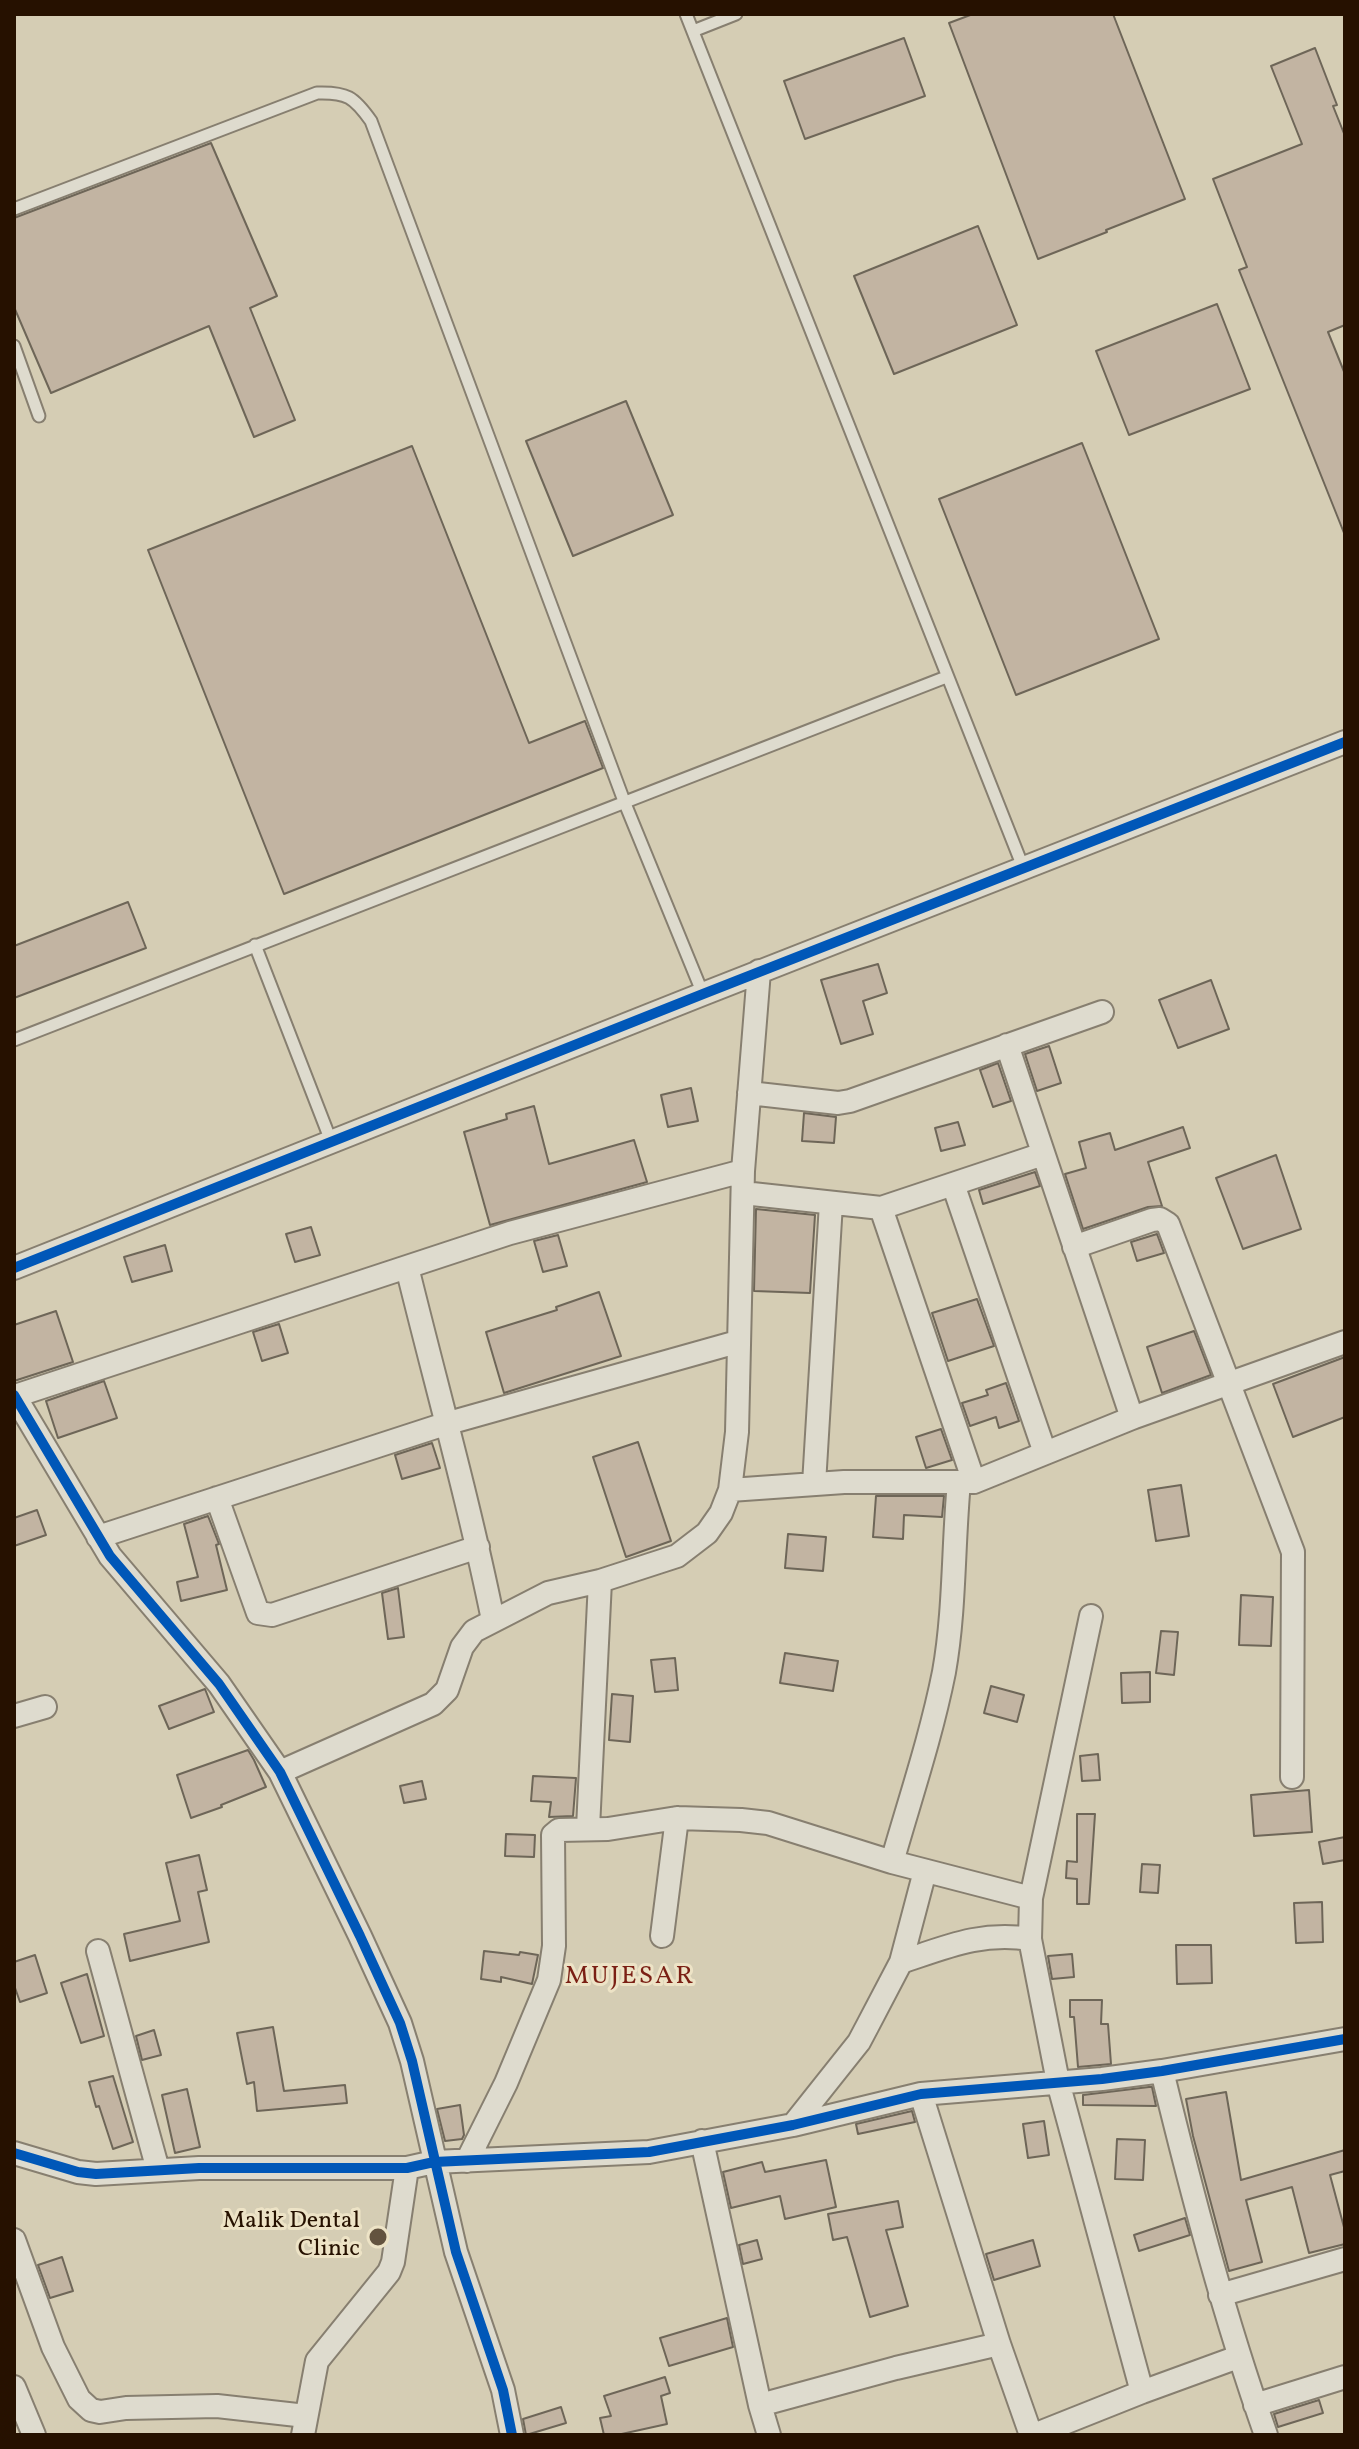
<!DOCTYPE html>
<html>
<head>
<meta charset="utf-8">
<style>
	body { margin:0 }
	#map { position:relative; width:1359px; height:2449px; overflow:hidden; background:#d5cdb4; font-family:Vollkorn,serif }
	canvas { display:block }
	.frame { position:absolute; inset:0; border:16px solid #261100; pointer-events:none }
</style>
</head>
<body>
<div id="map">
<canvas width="1359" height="2449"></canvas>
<div class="frame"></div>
</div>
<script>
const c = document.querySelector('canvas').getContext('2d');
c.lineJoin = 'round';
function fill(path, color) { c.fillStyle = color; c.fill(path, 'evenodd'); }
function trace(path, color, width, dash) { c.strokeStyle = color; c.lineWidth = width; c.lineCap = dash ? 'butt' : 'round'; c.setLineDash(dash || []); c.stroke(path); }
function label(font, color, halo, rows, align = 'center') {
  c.font = font + ' Vollkorn,serif'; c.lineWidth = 6; c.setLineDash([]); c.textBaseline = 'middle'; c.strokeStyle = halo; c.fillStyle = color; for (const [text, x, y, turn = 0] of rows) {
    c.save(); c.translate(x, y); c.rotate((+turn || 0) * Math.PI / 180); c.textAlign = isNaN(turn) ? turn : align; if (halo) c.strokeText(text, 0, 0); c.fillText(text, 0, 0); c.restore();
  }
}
const building = new Path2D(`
	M973 14H1113L1185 199 1106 230 1107 232 1038 259 949 23Z
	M904 38 925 96 805 139 784 81Z
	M1315 48 1337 105 1333 106 1345 136V325L1328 332 1345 374 1344 533 1239 270 1247 267 1213 179 1302 144 1271 66Z
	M211 143 277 296 250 308 295 420 254 437 209 326 51 393 14 307V218Z
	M978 226 1017 325 894 374 854 276Z
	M1217 304 1250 389 1129 435 1096 351Z
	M626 401 673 515 573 556 526 441Z
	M1082 443 1159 639 1016 695 939 499Z
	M412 446 529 743 585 721 603 768 284 894 148 550Z
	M128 902 146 948 14 998V946Z
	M878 964 887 993 863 1001 873 1034 841 1044 821 980Z
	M1211 980 1229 1029 1178 1048 1159 1000Z
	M1049 1046 1061 1083 1037 1091 1025 1054Z
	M998 1063 1011 1101 993 1107 980 1070Z
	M691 1088 698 1121 668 1127 661 1095Z
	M534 1106 549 1164 634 1140 647 1182 490 1225 464 1132 507 1119 506 1114Z
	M804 1113 836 1117 834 1143 802 1141Z
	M958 1122 965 1145 941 1151 935 1128Z
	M1183 1127 1190 1148 1148 1162 1162 1206 1148 1207 1083 1229 1065 1174 1086 1168 1079 1142 1110 1133 1115 1150Z
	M1276 1155 1301 1229 1243 1249 1216 1178Z
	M1035 1172 1040 1186 983 1204 979 1190Z
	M756 1209 815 1215 810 1293 754 1291Z
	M311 1227 320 1255 295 1262 286 1234Z
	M1157 1234 1164 1253 1137 1261 1131 1242Z
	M558 1235 567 1266 543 1272 534 1241Z
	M165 1245 172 1271 132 1282 124 1257Z
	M599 1292 621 1356 504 1393 486 1332 557 1310 556 1307Z
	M977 1299 994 1346 948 1361 932 1313Z
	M56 1311 73 1362 14 1381V1325Z
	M279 1324 288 1353 262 1361 253 1332Z
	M1194 1331 1211 1375 1162 1393 1147 1347Z
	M1345 1357V1417L1293 1437 1273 1384Z
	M104 1381 117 1418 58 1438 46 1401Z
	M1006 1383 1019 1421 999 1428 996 1417 970 1426 962 1403 988 1395 986 1390Z
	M941 1429 952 1460 926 1468 916 1437Z
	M638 1442 671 1541 626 1557 593 1457Z
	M432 1443 440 1468 402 1479 395 1455Z
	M1181 1485 1189 1536 1156 1541 1148 1490Z
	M876 1496H944L942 1517 904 1515 903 1539 873 1537Z
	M37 1510 46 1535 14 1546V1518Z
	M208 1516 219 1544 216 1545 227 1590 181 1601 177 1582 198 1577 184 1524Z
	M788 1534 826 1537 823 1571 785 1568Z
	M398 1588 404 1637 388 1639 382 1593Z
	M1241 1595 1273 1597 1271 1646 1239 1645Z
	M1161 1631 1178 1632 1174 1675 1156 1673Z
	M785 1653 838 1661 833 1691 780 1683Z
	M675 1658 678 1690 655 1692 651 1660Z
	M1150 1672V1702L1122 1703 1121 1673Z
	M991 1686 1024 1695 1017 1722 984 1713Z
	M205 1689 214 1712 169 1729 159 1706Z
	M612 1694 633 1696 630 1742 609 1740Z
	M248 1750 254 1760 266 1787 221 1805 222 1807 191 1818 177 1775Z
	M1098 1754 1100 1780 1082 1781 1080 1756Z
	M533 1776 576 1778 573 1816 549 1817 551 1802 531 1801Z
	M422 1781 426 1799 404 1803 400 1786Z
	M1309 1790 1312 1832 1254 1836 1251 1795Z
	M1077 1814H1095L1089 1904H1077V1879L1066 1878 1067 1861 1077 1862Z
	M506 1834 535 1835 534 1857 505 1856Z
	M1345 1837V1860L1323 1864 1319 1842Z
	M199 1855 207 1890 198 1892 209 1942 130 1961 124 1934 180 1921 166 1863Z
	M1142 1864 1160 1865 1158 1893 1140 1892Z
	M1322 1902 1323 1942 1296 1943 1294 1903Z
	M1176 1945H1211L1212 1983 1177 1984Z
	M484 1951 519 1955 520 1952 538 1955 532 1984 501 1977V1982L481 1979Z
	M1072 1954 1074 1977 1052 1979 1048 1956Z
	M35 1955 47 1993 20 2002 14 1985V1962Z
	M87 1974 104 2036 81 2043 61 1983Z
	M1070 2000H1102L1101 2024H1108L1111 2064 1078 2067 1074 2017H1070Z
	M273 2027 284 2091 345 2085 347 2103 257 2111 254 2082 247 2084 237 2033Z
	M154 2030 161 2055 142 2060 136 2036Z
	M113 2076 133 2142 113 2149 99 2106 96 2107 89 2082Z
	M1149 2087H1152L1156 2106 1083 2105V2095Z
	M187 2089 200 2147 175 2153 162 2095Z
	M1226 2092 1241 2180 1345 2150V2171L1330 2175 1345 2231V2244L1309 2253 1292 2187 1246 2200 1262 2262 1229 2271 1193 2136 1186 2099Z
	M460 2105 464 2135 462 2139 445 2141 437 2109Z
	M912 2111 915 2122 858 2134 856 2124Z
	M1044 2121 1049 2155 1028 2158 1023 2124Z
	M1117 2139 1145 2140 1143 2180 1115 2179Z
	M826 2160 836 2207 785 2219 780 2196 731 2208 723 2172 762 2162 765 2172Z
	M898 2201 903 2227 886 2230 908 2306 870 2317 847 2237 833 2240 828 2214Z
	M1185 2218 1190 2235 1139 2251 1134 2235Z
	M757 2240 762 2259 743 2264 739 2245Z
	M1033 2240 1040 2266 994 2280 986 2254Z
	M62 2257 73 2291 50 2298 38 2265Z
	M727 2318 733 2347 669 2366 660 2338Z
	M665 2377 670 2393 661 2396 667 2424 617 2435H604L600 2418 611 2416 604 2396Z
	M1319 2400 1323 2413 1278 2427 1274 2414Z
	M561 2407 566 2423 526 2435 523 2419Z`);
const lane = new Path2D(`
	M686 14 1023 867
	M693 31 736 14
	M14 209 317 93C347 92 354 97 371 121L624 801 703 994
	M14 346 39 416
	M255 945 331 1141
	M14 1040 946 677`);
const street = new Path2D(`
	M1007 1045 1132 1418
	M749 1093 838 1103 850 1101 1102 1012
	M953 1184 1045 1453
	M743 1193 881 1208 1043 1154
	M1074 1247 1152 1220 1160 1219 1168 1224 1293 1552 1292 1777
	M407 1267C436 1385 469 1502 493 1620
	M14 1268 703 994 1345 742
	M14 1395 110 1556 219 1684 280 1772 360 1936 400 2023 412 2061 456 2252 503 2390 512 2435
	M15 1396 510 1233 743 1171
	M974 1482 1132 1418 1345 1342
	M814 1484 831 1203
	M730 1490 844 1482H974L881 1208
	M217 1498 258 1613 272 1615 478 1547
	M98 1537 445 1424 737 1342
	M1091 1616 1031 1898 1030 1939 1058 2082 1142 2392
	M14 1716 45 1707
	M280 1772 433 1704 447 1690 462 1647 474 1631 548 1593 600 1581 677 1556 707 1533 721 1513 730 1490 737 1432 743 1171 759 971
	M588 1828 600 1581
	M892 1862C910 1799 931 1737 944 1672 955 1610 953 1545 959 1482
	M662 1936 677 1818
	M98 1951 158 2170
	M901 1962C946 1947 982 1931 1030 1939
	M1162 2071C1192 2194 1224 2316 1266 2435
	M921 2094 999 2344 1031 2435
	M793 2125 859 2042 868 2025 901 1962 925 1871
	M702 2141 760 2405 769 2435
	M14 2153 78 2172 96 2174 199 2168H407L434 2162 649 2152 793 2125 921 2094 1102 2079 1162 2071 1345 2039
	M467 2161 506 2083 549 1980 554 1946 553 1835 559 1830 608 1829 677 1818 741 1820 768 1823 892 1862 1031 1898
	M14 2240 53 2347 79 2399 91 2410 100 2412 126 2408 217 2406 306 2416
	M1220 2295 1345 2259
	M14 2387 34 2435
	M760 2405 896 2368 999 2344
	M1255 2405 1345 2377
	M303 2435 317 2361 389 2272 393 2262 407 2168
	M1034 2435 1142 2392 1238 2357`);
const cycleway = new Path2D(`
	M14 1268 703 994 1345 742
	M14 1395 110 1556 219 1684 280 1772 360 1936 400 2023 412 2061 456 2252 503 2390 512 2435
	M14 2153 78 2172 96 2174 199 2168H407L434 2162 649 2152 793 2125 921 2094 1102 2079 1162 2071 1345 2039`);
const markers = [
	[378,2237,10,"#63533f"]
];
const poiNames = [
	["Malik Dental",360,2223],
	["Clinic",360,2251]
];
const neighbourhoodNames = [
	["MUJESAR",630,1978]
];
fill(building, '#c2b4a2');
trace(building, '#6e6658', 2);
trace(lane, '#877f70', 15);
trace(street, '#877f70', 26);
trace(lane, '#dedbce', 11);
trace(street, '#dedbce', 22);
trace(cycleway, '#0057b8', 10);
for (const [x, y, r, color] of markers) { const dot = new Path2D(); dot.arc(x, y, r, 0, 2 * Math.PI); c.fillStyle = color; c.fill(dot); trace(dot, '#ede3c6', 3); }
label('24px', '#261100', '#ede3c6', poiNames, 'right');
c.letterSpacing = '2px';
label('26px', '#7a1f14', '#ede3c6', neighbourhoodNames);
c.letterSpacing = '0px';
</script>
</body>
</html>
